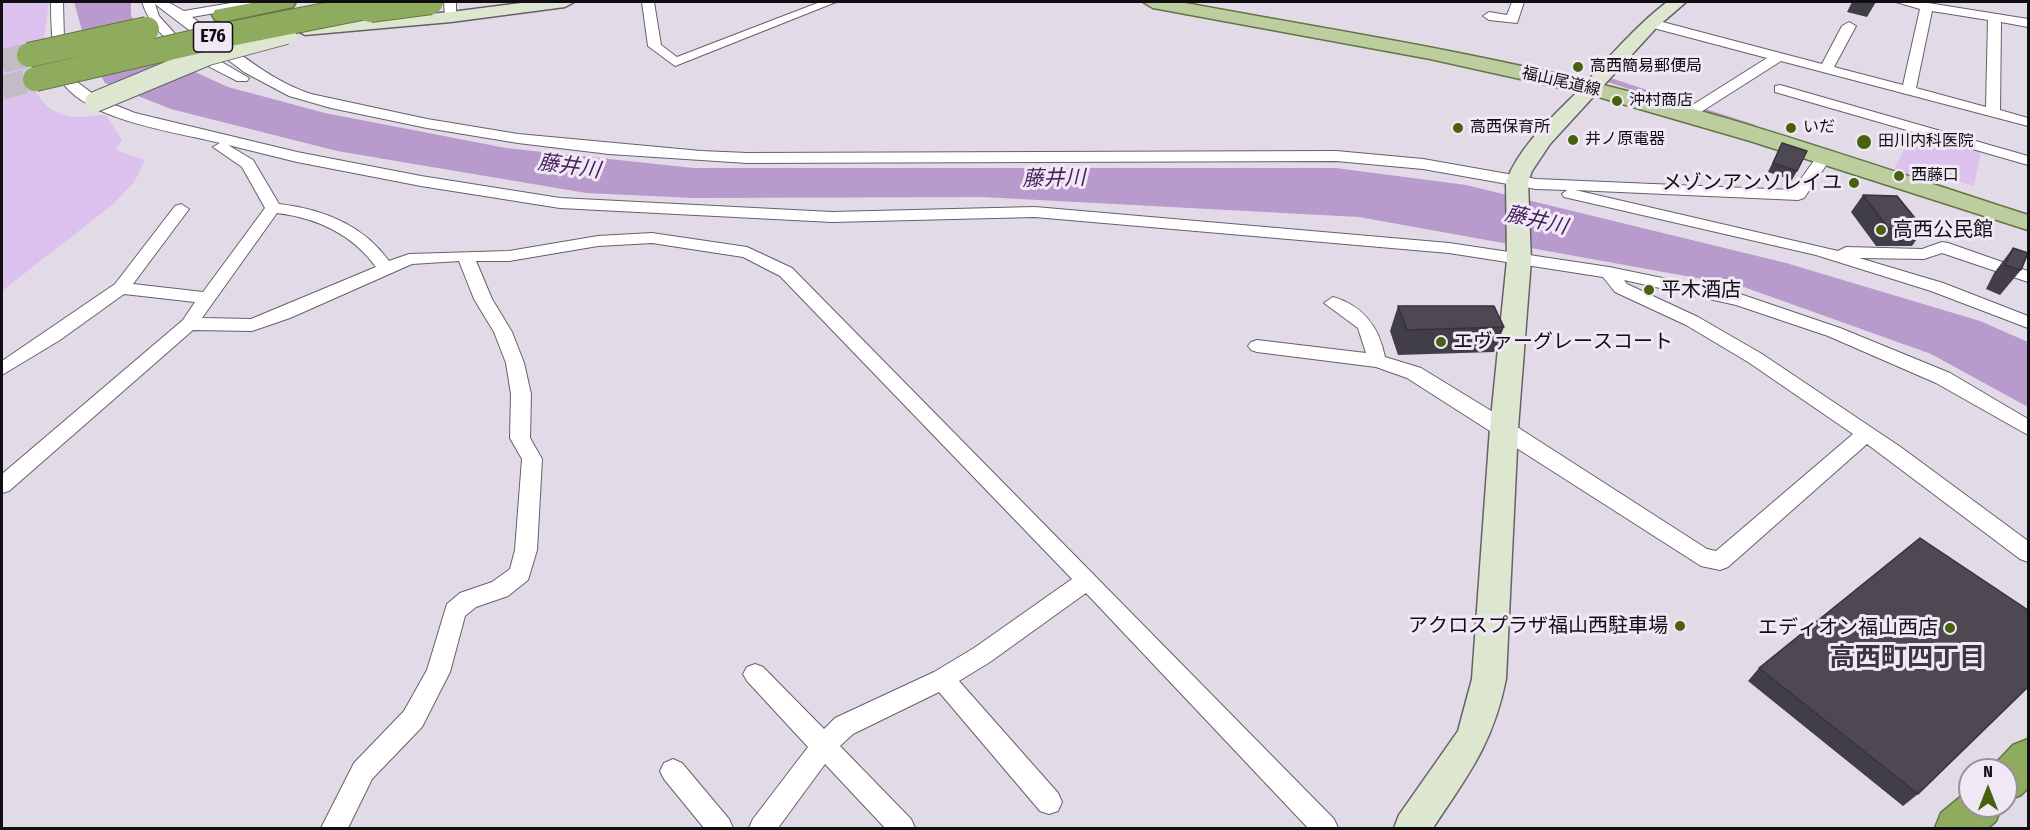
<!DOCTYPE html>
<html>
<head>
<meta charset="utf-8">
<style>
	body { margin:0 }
	#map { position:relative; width:2030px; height:830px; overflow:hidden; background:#e2dbe7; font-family:"Fira Sans Condensed",sans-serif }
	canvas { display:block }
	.frame { position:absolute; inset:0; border:3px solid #100e12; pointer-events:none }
	.north { position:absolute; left:1958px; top:758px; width:60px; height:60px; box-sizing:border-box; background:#f0e9f5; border:2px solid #96919a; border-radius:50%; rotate:0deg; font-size:16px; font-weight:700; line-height:24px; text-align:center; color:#100e12 }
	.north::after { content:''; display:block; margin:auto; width:21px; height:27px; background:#486110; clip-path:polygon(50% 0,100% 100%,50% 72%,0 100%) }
</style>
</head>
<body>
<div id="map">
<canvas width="2030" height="830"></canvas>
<div class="frame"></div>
<div class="north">N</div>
</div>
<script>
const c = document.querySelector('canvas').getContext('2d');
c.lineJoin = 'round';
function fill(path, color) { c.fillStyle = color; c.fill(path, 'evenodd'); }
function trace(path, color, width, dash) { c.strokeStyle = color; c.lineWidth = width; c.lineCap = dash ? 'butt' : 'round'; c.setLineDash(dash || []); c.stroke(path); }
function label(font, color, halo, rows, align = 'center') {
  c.font = font + ' "Fira Sans Condensed","Noto Sans JP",sans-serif'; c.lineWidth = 6; c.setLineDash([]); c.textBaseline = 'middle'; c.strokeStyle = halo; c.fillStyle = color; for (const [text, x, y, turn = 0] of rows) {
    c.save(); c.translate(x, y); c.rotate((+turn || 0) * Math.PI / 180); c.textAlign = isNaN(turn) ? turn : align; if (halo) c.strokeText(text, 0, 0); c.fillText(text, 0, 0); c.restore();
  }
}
const green = new Path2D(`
	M49 2 43 46 24 51C30 78 35 109 68 116 79 119 94 115 106 115L122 140 116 150 145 160 135 181 112 205 2 291V3Z
	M1913 132 1981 151 1974 186 1921 171 1917 179 1893 171Z`);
const water = new Path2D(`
	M74 2H131V16L151 41 195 72 228 87 325 113 506 148 694 168H1336L1466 185 1786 263 1980 321 2028 342V407L1931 354 1741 286 1359 217 982 197 693 198 586 193 337 151 171 109 105 83 89 55Z`);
const stream = new Path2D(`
	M1609 80 1754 127`);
const highwayTunnel = new Path2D(`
	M2 61 29 55
	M2 88 35 79`);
const street = new Path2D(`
	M51 2H63L64 40 77 82 100 99 135 113 297 152 421 176 560 198 832 212 1035 207 1449 243 1609 267 1740 294 1840 328 1950 373 2028 419V435L1936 383 1828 336 1736 305 1624 280 1627 284 1698 317 1762 354 1902 448 2028 541V562L2020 559 1867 444 1728 567 1720 570 1701 566 1407 378 1376 367 1257 352 1251 350 1248 346 1251 342 1257 340 1366 353 1358 328 1324 303 1333 297C1364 306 1379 327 1385 357L1421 368 1511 423 1707 549 1716 551 1853 434 1748 362 1686 325 1615 292 1603 277 1449 253 1035 217 832 222 560 208 421 186 297 162 228 145 253 160 279 204C323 209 363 225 389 261L409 254 509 251 598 236 652 233 747 247 792 268 1334 819 1338 828H1308L1086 593 990 662 959 681 1058 793 1062 802 1058 811 1049 814 1040 811 939 692 853 734 840 746 911 819 915 828H885L825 764 778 828H749L753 819 808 747 747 681 743 674 747 667 755 664 763 667 824 729 835 718 934 672 974 648 1072 579 780 276 743 257 652 243 598 246 509 261H476L492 299 512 332 524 363 531 394 530 438 542 459 537 550 528 580 508 596 476 607 465 616 450 672 422 727 372 779 348 828H321L354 763 404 711 427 670 447 604 460 593 492 582 510 569 515 550 522 459 510 438 511 394 506 363 494 332 474 299 459 261 412 264 290 318 252 331 193 330 9 491 2 493V474L183 320 195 302 124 294 60 340 2 375V361L115 284 175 206 181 204 189 209 133 284 203 292 265 208 242 167 213 147 220 143C176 132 97 122 66 87 52 71 51 22 51 2ZM277 213C317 218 352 234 376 267L251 319 202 318Z
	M142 2H168L184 11 237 2H261L255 6 192 17C232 46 264 78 311 94L427 119 518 134 701 151 747 153 1336 151 1423 159 1536 179 1793 190 1818 155 1823 153 1831 158 1804 198 1798 200 1575 190 1838 251 1846 247 1922 249 1942 242 1948 243 2028 271V282L1942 253 1924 259 1859 258 1943 283 2028 316V328L1931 291 1816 255 1564 197 1562 194 1567 190 1536 189 1423 169 1336 161 747 163 609 154 518 143 427 128 331 108 289 96 244 72 155 4 159 16 177 36 249 78 247 81H237C200 61 156 45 142 2Z
	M444 2H456V20L451 21 445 17Z
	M642 2H654L661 45 677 57 820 2H836L675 66 648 46Z
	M1512 2H1524L1517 23 1489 20 1483 16 1489 12 1507 15Z
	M1896 2H1922L2028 19V27L2001 22 2000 110 2028 118V126L1781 61 1693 117H1683L1681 114 1683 111 1767 58 1646 26 1645 23 1651 19 1822 64 1842 26 1849 22 1856 26 1834 67 1903 85 1920 9ZM1932 11 1988 20 1986 107 1916 88Z
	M1780 85 2028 156V165L1775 92V86Z
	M673 759 682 763 729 819 733 828H704L664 779 660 771 664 763Z`);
const secondary = new Path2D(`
	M529 2H574L565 7 451 22 305 35 296 30 305 25 451 12Z
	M1667 2H1686L1657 27 1550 144 1532 171 1528 182 1531 260 1518 428 1506 679C1493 744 1468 775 1433 828H1394L1399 815 1458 731 1472 679 1490 428 1507 260 1506 182C1520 144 1556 114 1583 86 1610 56 1636 26 1667 2Z`);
const primary = new Path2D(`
	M1143 2H1180C1319 28 1458 49 1595 83 1741 118 1885 169 2028 215V230L1750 141 1588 94 1430 59 1153 8Z`);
const highway = new Path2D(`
	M257 2H296L293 7 223 22 215 20 212 15 215 10Z
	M2028 739V788L2021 795 2006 801V770H1989L2013 745Z
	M1970 789V806H2002L1996 821 1988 828H1935L1941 813Z`);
const secondaryBridge = new Path2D(`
	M95 102 208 55 286 34`);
const highwayBridge = new Path2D(`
	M370 10 431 2
	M29 55 147 29
	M35 79 225 35 391 2`);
const wall = new Path2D(`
	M1852 2H1876L1867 17 1847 12Z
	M1782 143 1797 171 1792 180 1768 172Z
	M1863 195 1924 229 1912 246H1876L1851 212Z
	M2013 248 2021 270 2000 295 1986 289 1994 273Z
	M1398 306 1504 327 1494 352 1398 355 1390 331Z
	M1759 668 1918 794 1903 806 1748 681Z`);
const building = new Path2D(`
	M1782 143 1807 151 1797 171 1773 163Z
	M1863 195 1897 196 1924 229 1888 228Z
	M2013 248 2028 253 2021 270 2005 265Z
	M1398 306H1494L1504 327 1407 330Z
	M1920 538 2028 610V687L1918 794 1759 668Z`);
const markers = [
	[1578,67,6,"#486110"],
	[1617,101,6,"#486110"],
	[1458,128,6,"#486110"],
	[1791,128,6,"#486110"],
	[1573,140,6,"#486110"],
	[1864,142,8,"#486110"],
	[1899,176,6,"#486110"],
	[1854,183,6,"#486110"],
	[1881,230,6,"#486110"],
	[1649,290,6,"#486110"],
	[1441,342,6,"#486110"],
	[1680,626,6,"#486110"],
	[1950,628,6,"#486110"]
];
const farPoinames = [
	["高西簡易郵便局",1590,67],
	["沖村商店",1629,101],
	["高西保育所",1470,128],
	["いだ",1803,128],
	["井ノ原電器",1585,140],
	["田川内科医院",1878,142],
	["西藤口",1911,176]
];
const farStreetnames = [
	["福山尾道線",1561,82,13]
];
const shields = [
	[213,37,39]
];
const shieldNames = [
	["E76",213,37]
];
const poiNames = [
	["メゾンアンソレイユ",1842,183],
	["高西公民館",1893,230,"left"],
	["平木酒店",1661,290,"left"],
	["エヴァーグレースコート",1453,342,"left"],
	["アクロスプラザ福山西駐車場",1668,626],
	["エディオン福山西店",1938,628]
];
const waterNames = [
	["藤井川",569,167,8],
	["藤井川",1054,179,-1],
	["藤井川",1536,221,13]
];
const nearNeighbourhoodnames = [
	["高西町四丁目",1907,659]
];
fill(green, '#dcc1ef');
fill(water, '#b89acc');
trace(stream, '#b89acc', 4.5);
trace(highwayTunnel, '#c2bcc7', 24, [24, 12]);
trace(street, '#66606b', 2);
trace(secondary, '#66606b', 3);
trace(primary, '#637543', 3);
trace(highway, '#637543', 3);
fill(street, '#fff');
fill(secondary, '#dde6cf');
fill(primary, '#bccd9e');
fill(highway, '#8fac5e');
trace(secondaryBridge, '#66606b', 22, []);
trace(highwayBridge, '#637543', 26, []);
trace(secondaryBridge, '#dde6cf', 20);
trace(highwayBridge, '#8fac5e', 24);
fill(wall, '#423e47');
fill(building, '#4d4852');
trace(building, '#363239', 1.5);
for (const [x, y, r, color] of markers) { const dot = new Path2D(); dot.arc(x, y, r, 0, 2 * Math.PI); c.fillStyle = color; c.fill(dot); trace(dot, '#f0e9f5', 2); }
label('16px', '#100e12', '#f0e9f5', farPoinames, 'left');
label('16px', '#100e12', '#f0e9f5', farStreetnames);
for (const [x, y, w] of shields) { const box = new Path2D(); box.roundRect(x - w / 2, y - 15, w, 30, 4.5); c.fillStyle = '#f0e9f5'; c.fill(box); trace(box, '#100e12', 1.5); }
label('bold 18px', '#100e12', null, shieldNames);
label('20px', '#100e12', '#f0e9f5', poiNames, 'right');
label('italic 21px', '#47215d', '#f0e9f5', waterNames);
label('bold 26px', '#3b353f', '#f0e9f5', nearNeighbourhoodnames);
</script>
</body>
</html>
